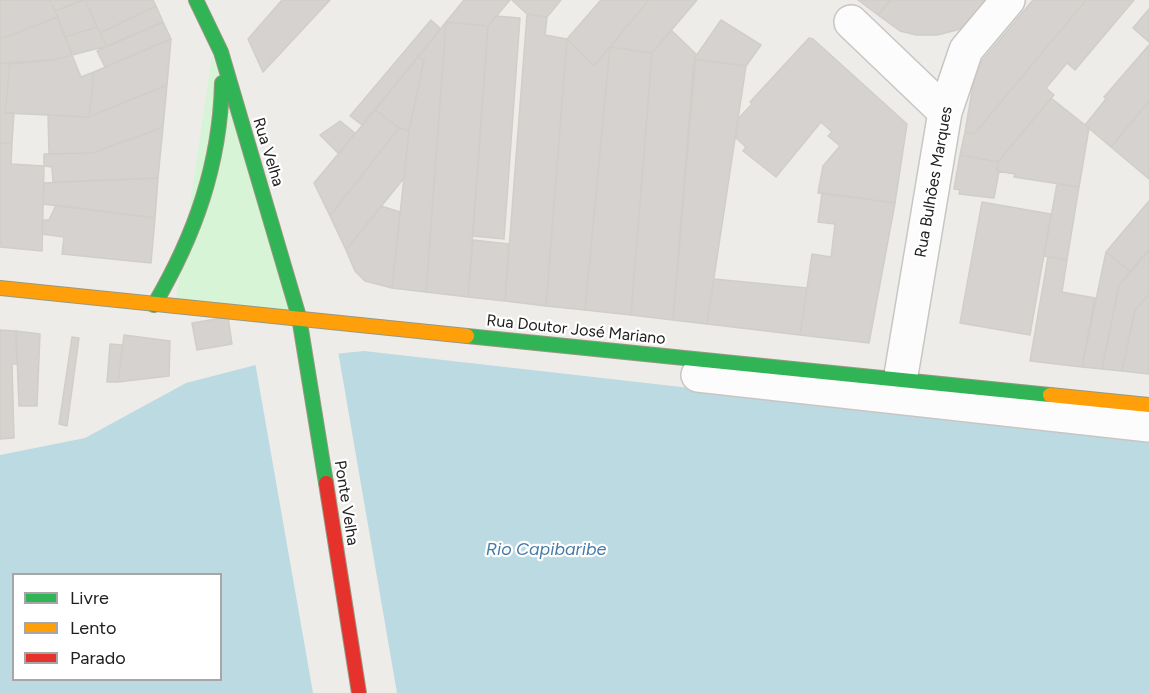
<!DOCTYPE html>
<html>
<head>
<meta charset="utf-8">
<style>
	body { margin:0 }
	#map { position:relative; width:1149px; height:693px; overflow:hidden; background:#eeece8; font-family:Figtree,sans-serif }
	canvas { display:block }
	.legend { position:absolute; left:12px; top:573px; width:210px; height:108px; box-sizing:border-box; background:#fff; border:2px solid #a6a6a6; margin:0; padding:8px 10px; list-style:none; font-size:18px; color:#202020 }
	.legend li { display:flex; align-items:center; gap:12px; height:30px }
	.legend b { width:30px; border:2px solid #a6a6a6 }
</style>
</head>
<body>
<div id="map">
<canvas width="1149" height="693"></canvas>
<ul class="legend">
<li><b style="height:8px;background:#30b455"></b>Livre</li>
<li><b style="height:8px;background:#ff9f0a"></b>Lento</li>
<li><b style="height:8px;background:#e5322d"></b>Parado</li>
</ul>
</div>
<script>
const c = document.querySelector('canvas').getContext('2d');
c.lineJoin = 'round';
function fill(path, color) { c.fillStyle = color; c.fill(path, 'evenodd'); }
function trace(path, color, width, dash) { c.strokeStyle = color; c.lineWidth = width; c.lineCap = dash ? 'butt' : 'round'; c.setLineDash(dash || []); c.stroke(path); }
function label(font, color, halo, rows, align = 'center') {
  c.font = font + ' Figtree,sans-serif'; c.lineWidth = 4.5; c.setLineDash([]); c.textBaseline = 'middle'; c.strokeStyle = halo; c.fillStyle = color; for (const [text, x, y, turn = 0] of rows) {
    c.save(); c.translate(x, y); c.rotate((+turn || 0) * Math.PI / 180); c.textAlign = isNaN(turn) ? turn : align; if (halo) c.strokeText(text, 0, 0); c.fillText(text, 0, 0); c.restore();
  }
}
const park = new Path2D(`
	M212 55 299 317 175 306Z`);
const water = new Path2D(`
	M364 351 1149 440V693H0V455L85 438 186 383 275 360ZM14 574H220V680H14Z`);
const pier = new Path2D(`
	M338 351 397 693H313L255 362 275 357Z`);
const building = new Path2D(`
	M0 0H49L58 17 0 39Z
	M49 0H82L55 11Z
	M85 0H153L156 6 100 33Z
	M85 0 97 27 65 37 55 11Z
	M282 0H330L263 72 248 39Z
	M464 0H510L488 26 446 22Z
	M512 0H561L547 17 527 14Z
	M601 0H649L594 66 567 39Z
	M649 0H697L652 53 610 47Z
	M858 0H890L878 15Z
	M891 0H990L974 20 957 30 937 35H916L900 31 878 15Z
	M1033 0H1086L974 134 965 132 976 68Z
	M1086 0H1134L1075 70 1067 63 1046 88 1054 95 998 162 960 155 965 132 974 134Z
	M156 6 163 22 107 46 100 33Z
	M1149 9V42L1133 28Z
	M527 14 547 17 545 35 567 39 546 306 505 301Z
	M496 16 520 18 504 239 473 236 488 26Z
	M58 17 72 55 53 60 0 63V39Z
	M431 20 441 29 362 125 350 116Z
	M721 20 761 45 746 66 694 59Z
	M163 22 171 39 105 67 97 51Z
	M446 22 488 26 468 297 426 292Z
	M446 22 426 292 392 288 409 131 424 60 418 57Z
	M97 27 107 46 72 55 65 37Z
	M671 30 696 54 673 320 631 315 652 53Z
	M809 38 813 39 907 124 895 203 818 193 823 166 840 146 828 136 832 132 821 122 776 177 743 151 746 147 736 138 738 119 752 104 750 102Z
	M171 39 167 85 89 117 94 72Z
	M567 39 594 66 610 47 585 310 546 306Z
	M1149 45V101L1111 147 1085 125 1106 99 1104 97Z
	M610 47 652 53 631 315 585 310Z
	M72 55 81 77 94 72 89 117 5 113 10 64 53 60Z
	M418 57 424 60 409 131 399 128 375 110Z
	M694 59 746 66 707 324 673 320Z
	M0 63 10 64 5 113H14L12 143H0Z
	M167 85 163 127 93 153 49 154 48 115 89 117Z
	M1051 98 1089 128 1079 187 1014 177 1015 174 997 171 998 162Z
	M1149 101V179L1111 147Z
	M375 110 399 128 330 216 314 183Z
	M340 121 355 133 339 154 320 135Z
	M163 127 158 178 53 182 52 167 44 166V154L93 153Z
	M399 128 409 131 404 178 346 250 330 216Z
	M0 143H12L11 164 44 166 42 251 0 247Z
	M960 155 998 162 997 171H999L994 198 959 194 960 190 954 189Z
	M158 178 155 218 43 204 44 183Z
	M1057 184 1079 187 1067 260 1044 256Z
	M822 193 895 203 869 343 800 335 812 254 831 257 835 224 818 222Z
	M1149 201V250L1131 272 1106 252Z
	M982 202 1051 214 1030 335 960 323Z
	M56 205 155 218 151 263 62 254 64 237 42 234 43 220H49Z
	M381 206 400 212 392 288 365 281 355 271 346 250Z
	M473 240 509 244 505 301 468 297Z
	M1149 249V294L1135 310 1122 371 1102 369 1119 285Z
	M1106 252 1131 272 1119 285 1102 369 1082 367Z
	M1048 257 1067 260 1062 292 1095 298 1082 367 1030 361Z
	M714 279 807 288 800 335 707 324Z
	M1149 294V374L1122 371 1135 310Z
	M228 317 232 344 197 350 192 323Z
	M0 330 16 331 17 364H12L14 438 0 439Z
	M16 331 40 334 37 406H19Z
	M124 335 170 341 169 376 118 382Z
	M72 337 79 338 67 426 59 424Z
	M110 344 123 345 118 382H107Z`);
const street = new Path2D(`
	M851 22 945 112
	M698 375 1149 425
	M900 381 945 112 966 50 1008 0`);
const fast = new Path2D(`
	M196 0 221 52 299 317 326 483
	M154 305C195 235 220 165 222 83
	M467 336 1050 395`);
const slow = new Path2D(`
	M0 288 467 336
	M1050 395 1149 405`);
const jam = new Path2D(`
	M326 483 359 693`);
const streetNames = [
	["Rua Velha",268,152,73],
	["Rua Bulhões Marques",934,182,-80],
	["Rua Doutor José Mariano",576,330,6],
	["Ponte Velha",346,503,81]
];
const waterNames = [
	["Rio Capibaribe",546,550]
];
fill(park, '#d7f4d6');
fill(water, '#bcdae1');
fill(pier, '#eeece8');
fill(building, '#d5d2cf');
trace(building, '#d1ceca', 1.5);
trace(street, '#c7c6c4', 36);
trace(fast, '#979880', 16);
trace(slow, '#979880', 16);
trace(jam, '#979880', 16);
trace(street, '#fcfcfc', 33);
trace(fast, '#30b455', 14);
trace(slow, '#ff9f0a', 14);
trace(jam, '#e5322d', 14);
label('16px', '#202020', '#fff', streetNames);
label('italic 18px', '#487aa8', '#fff', waterNames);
</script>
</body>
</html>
